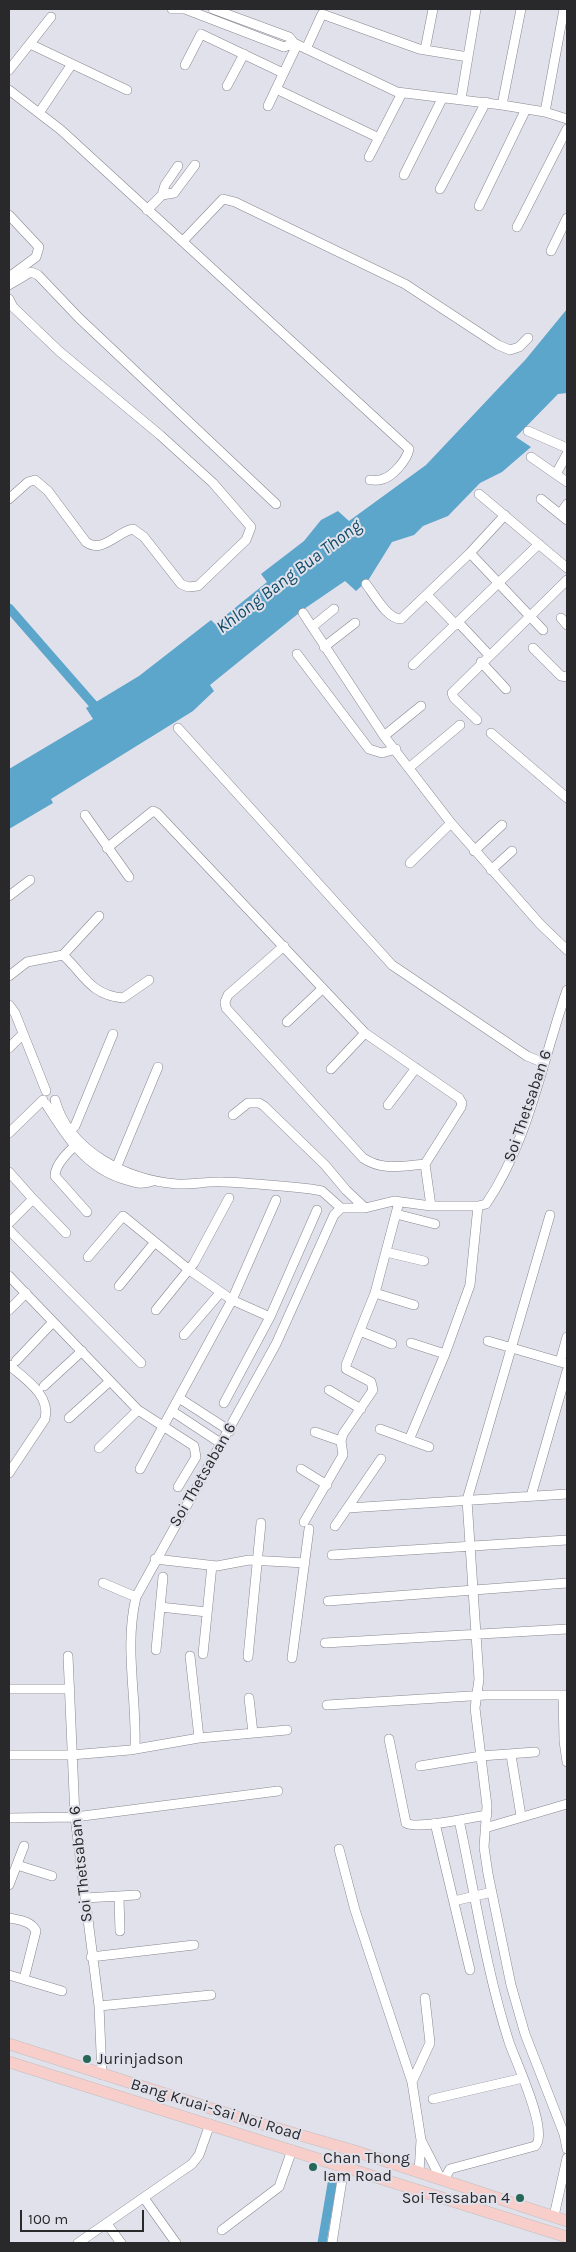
<!DOCTYPE html>
<html>
<head>
<meta charset="utf-8">
<style>
	body { margin:0 }
	#map { position:relative; width:576px; height:2252px; overflow:hidden; background:#e1e1eb; font-family:Karla,sans-serif }
	canvas { display:block }
	.frame { position:absolute; inset:0; border:10px solid #29292c; pointer-events:none }
	.scale { position:absolute; left:20px; top:2210px; width:124px; height:22px; box-sizing:border-box; border:2px solid #29292c; border-top:0; padding-left:6px; font-size:15px; line-height:18px; white-space:nowrap; color:#29292c; -webkit-text-stroke:4px #e1e1eb; paint-order:stroke }
</style>
</head>
<body>
<div id="map">
<canvas width="576" height="2252"></canvas>
<div class="frame"></div>
<div class="scale">100 m</div>
</div>
<script>
const c = document.querySelector('canvas').getContext('2d');
c.lineJoin = 'round';
function fill(path, color) { c.fillStyle = color; c.fill(path, 'evenodd'); }
function trace(path, color, width, dash) { c.strokeStyle = color; c.lineWidth = width; c.lineCap = dash ? 'butt' : 'round'; c.setLineDash(dash || []); c.stroke(path); }
function label(font, color, halo, rows, align = 'center') {
  c.font = font + ' Karla,sans-serif'; c.lineWidth = 4; c.setLineDash([]); c.textBaseline = 'middle'; c.strokeStyle = halo; c.fillStyle = color; for (const [text, x, y, turn = 0] of rows) {
    c.save(); c.translate(x, y); c.rotate((+turn || 0) * Math.PI / 180); c.textAlign = isNaN(turn) ? turn : align; if (halo) c.strokeText(text, 0, 0); c.fillText(text, 0, 0); c.restore();
  }
}
const water = new Path2D(`
	M567 309V393L558 394 516 437 531 447 502 472 480 483 448 516 423 526 414 535 392 542 369 579 356 591 345 581 304 609 210 685 214 691 193 711 51 799 53 803 9 829V769L93 719 86 708 139 676 211 620 215 624 267 582 261 574 304 541 321 520 338 511 349 521 426 465 526 359Z`);
const canal = new Path2D(`
	M9 608 99 711
	M322 2243 333 2178`);
const minor = new Path2D(`
	M172 9H186
	M185 9 284 47 294 43
	M213 9 289 37 294 43 397 92 502 105 545 112 567 119
	M30 44 127 90
	M297 45 276 89 379 138
	M306 49 322 14 419 49 468 57
	M425 50 433 9
	M185 65 201 34 283 73
	M9 70 51 17
	M227 86 244 54
	M9 90 61 130 409 449C407 460 393 476 383 479 379 481 374 480 370 480
	M461 99 476 9
	M502 105 521 9
	M268 106 276 89
	M545 112 564 9
	M39 113 72 64
	M369 157 402 93
	M404 175 442 99
	M440 189 486 102
	M162 195 165 185 178 166
	M479 206 526 109
	M147 210 162 195 174 193 195 165
	M9 215 39 247 36 257 9 277
	M517 227 567 129
	M183 241 223 199 235 202 405 284 498 345 510 350 519 347 528 338
	M551 251 567 218
	M9 285 31 272 38 275 79 318 276 504
	M9 299 13 307 59 351 160 435 213 483 251 527 246 540 198 586 188 587 181 584 144 537 133 529C117 532 102 554 86 542L48 491 35 480 28 482 9 499
	M528 431 567 448
	M531 457 567 482
	M556 474 567 454
	M479 494 567 568
	M541 499 567 520
	M560 514 567 504
	M470 553 543 630
	M366 584C374 594 387 619 401 619L470 553 505 515
	M427 595 456 625
	M303 613 384 736 451 823 540 924 567 950
	M561 618 567 625
	M458 622 489 655
	M312 627 334 609
	M324 647 355 623
	M533 648 561 676 567 677
	M297 654 369 749 382 753 396 749
	M481 662 506 689
	M413 665 539 544
	M477 720 454 698 452 693 567 580
	M178 728 392 965 527 1056 544 1063
	M491 733 567 798
	M384 736 421 706
	M410 767 460 725
	M85 815 129 877
	M107 848 153 811 157 813 365 1033 459 1098 462 1103 461 1107 425 1164 431 1206
	M474 851 502 825
	M410 863 451 823
	M491 870 512 851
	M9 896 30 880
	M284 946 228 995 225 1002 226 1008 363 1158C382 1171 403 1166 425 1164
	M63 955 99 916
	M9 976 27 962 63 955C84 974 90 995 123 998L149 980
	M9 1005 15 1013 46 1091
	M287 1022 322 989
	M9 1048 23 1034
	M331 1069 365 1033
	M55 1100C69 1152 128 1180 177 1184 192 1185 208 1181 223 1182 252 1183 282 1186 311 1189L322 1191 341 1208
	M46 1104C66 1136 85 1167 123 1179 135 1183 142 1185 153 1181
	M388 1105 416 1068
	M233 1115 248 1103H259L264 1106 325 1165 346 1190 365 1208
	M9 1133 43 1100
	M67 1133 75 1126 113 1034
	M78 1143C69 1151 55 1164 55 1176L87 1212
	M9 1172 33 1199 9 1223
	M114 1173 158 1067
	M33 1199 66 1233
	M396 1214 435 1224
	M550 1215 467 1500 479 1679 475 1708 487 1806 484 1847 488 1874 511 1985 525 2034 564 2134 567 2149
	M9 1230 141 1363
	M386 1252 424 1261
	M88 1257 123 1216 188 1269 232 1300 276 1200
	M9 1276 138 1410 194 1446 196 1457 178 1487
	M119 1286 155 1242
	M375 1293 414 1305
	M9 1310 26 1293
	M156 1310 194 1263 229 1198
	M270 1317 317 1210
	M360 1331 392 1344
	M184 1335 220 1293
	M488 1341 567 1364
	M411 1343 445 1354
	M16 1361 53 1322
	M560 1362 567 1337
	M9 1365C25 1379 51 1395 45 1419L9 1473
	M44 1386 82 1351
	M329 1390 361 1409
	M179 1398 230 1431
	M172 1411 222 1444
	M69 1418 110 1381
	M380 1429 429 1447
	M315 1432 341 1441
	M409 1440 445 1354 470 1285 478 1206
	M99 1448 138 1410
	M140 1469 232 1300 270 1317 224 1403
	M301 1469 327 1485
	M531 1496 567 1371
	M348 1508 567 1494
	M304 1522 343 1455 341 1441 343 1434 373 1390 371 1382 346 1369V1365L375 1293 399 1202
	M335 1526 381 1459
	M332 1555 567 1540
	M155 1559 217 1566 249 1560 305 1563
	M103 1583 136 1597
	M328 1601 567 1583
	M160 1607 207 1612
	M325 1643 567 1629
	M156 1650 163 1577
	M203 1654 212 1565
	M68 1656 75 1817 99 2006 102 2075
	M190 1656 199 1738
	M248 1657 261 1523
	M292 1658 309 1529
	M9 1689H70
	M563 1695 564 1741 567 1762
	M249 1698 253 1733
	M327 1705 486 1695H567
	M389 1739 406 1823C417 1830 472 1817 487 1815
	M135 1749C137 1697 124 1648 136 1597L276 1344 334 1215 341 1208H365L394 1201 431 1206H478L486 1204C529 1141 542 1061 567 990
	M9 1755H71L130 1750 199 1738 287 1730
	M511 1755 521 1816
	M420 1766 481 1756 535 1752
	M9 1818 75 1817 278 1791
	M435 1823 470 1970
	M485 1828 567 1804
	M339 1849 355 1910 412 2082 421 2140 419 2172
	M17 1865 52 1876
	M9 1885 24 1846
	M119 1897 120 1931
	M85 1898 136 1895
	M454 1901 492 1892
	M9 1918C19 1920 31 1921 36 1931L24 1979
	M91 1957 194 1945
	M9 1975 62 1991
	M99 2006 211 1995
	M412 2082 430 2043 425 1998
	M433 2099 523 2078
	M421 2140 441 2179
	M444 2180 450 2169 535 2146C550 2133 515 2060 509 2042 486 1970 475 1894 459 1820
	M144 2198 176 2243
	M554 2216 567 2158
	M107 2224 121 2243
	M222 2230 279 2187 292 2150
	M78 2243 192 2164 199 2155 210 2124
	M332 2243 344 2167`);
const major = new Path2D(`
	M9 2044 241 2118 355 2151 567 2221
	M9 2062 567 2237`);
const markers = [
	[87,2059,5,"#266757"],
	[313,2167,5,"#266757"],
	[520,2198,5,"#266757"]
];
const streetNames = [
	["Soi Thetsaban 6",528,1106,-71],
	["Soi Thetsaban 6",203,1475,-60],
	["Soi Thetsaban 6",81,1864,-96],
	["Bang Kruai-Sai Noi Road",216,2110,17]
];
const poiNames = [
	["Jurinjadson",97,2059],
	["Chan Thong",323,2158],
	["Iam Road",323,2176],
	["Soi Tessaban 4",510,2198,"right"]
];
const waterNames = [
	["Khlong Bang Bua Thong",289,577,-37]
];
fill(water, '#5ca5cb');
trace(canal, '#5ca5cb', 9);
trace(minor, '#878790', 10);
trace(major, '#bfbfc0', 12);
trace(minor, '#fff', 9);
trace(major, '#f7ceca', 11);
for (const [x, y, r, color] of markers) { const dot = new Path2D(); dot.arc(x, y, r, 0, 2 * Math.PI); c.fillStyle = color; c.fill(dot); trace(dot, '#e1e1eb', 2); }
label('16px', '#29292c', '#e1e1eb', streetNames);
label('16px', '#29292c', '#e1e1eb', poiNames, 'left');
label('italic 18px', '#104c67', '#e1e1eb', waterNames);
</script>
</body>
</html>
